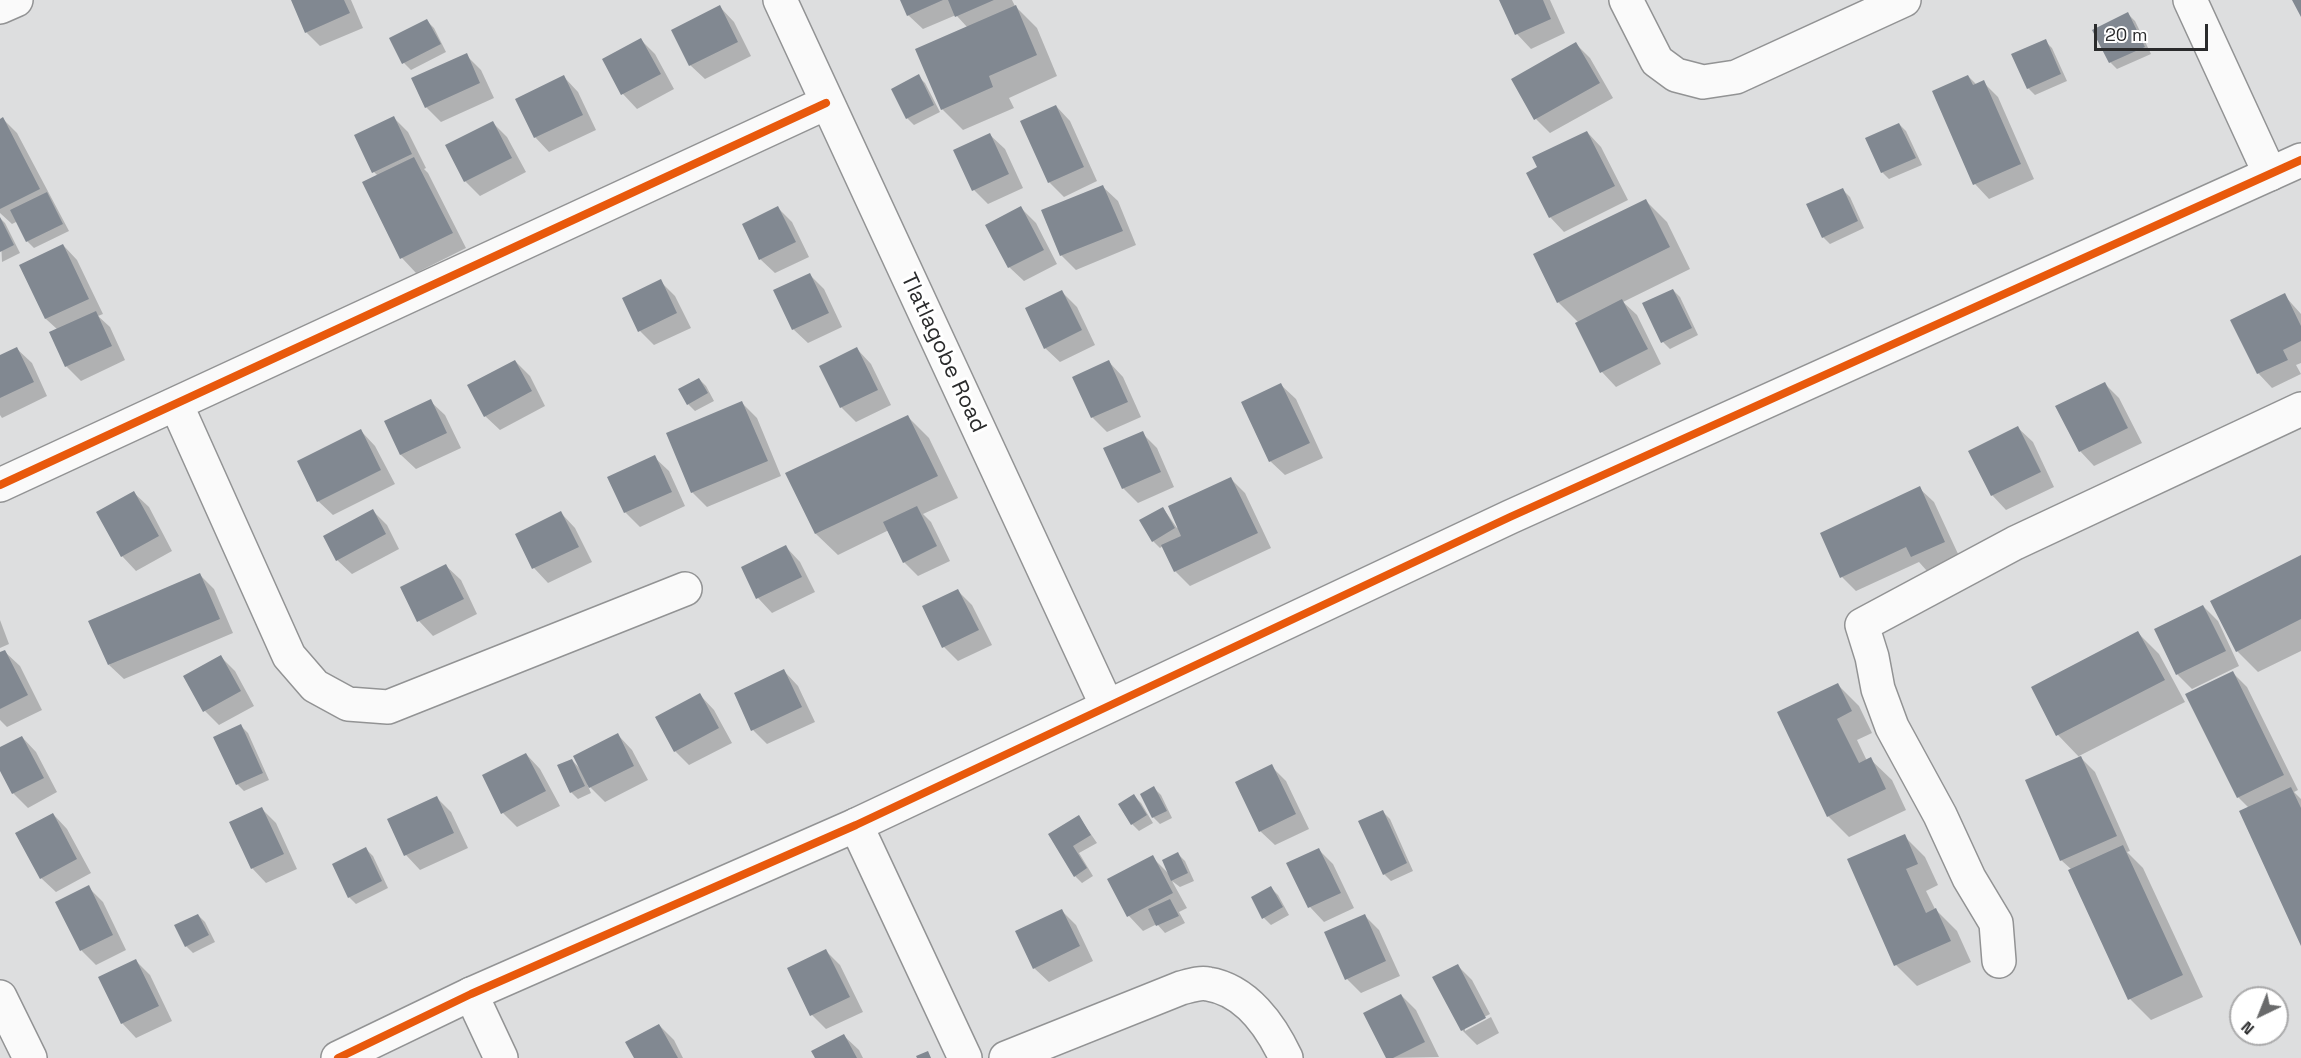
<!DOCTYPE html>
<html>
<head>
<meta charset="utf-8">
<style>
	body { margin:0 }
	#map { position:relative; width:2301px; height:1058px; overflow:hidden; background:#dddedf; font-family:"Space Grotesk",sans-serif }
	canvas { display:block }
	.north { position:absolute; left:2229px; top:986px; width:60px; height:60px; box-sizing:border-box; background:#fff; border:2px solid #aaaaab; border-radius:50%; rotate:223deg; font-size:16px; font-weight:700; line-height:24px; text-align:center; color:#2a2b2c }
	.north::after { content:''; display:block; margin:auto; width:21px; height:27px; background:#696a6b; clip-path:polygon(50% 0,100% 100%,50% 72%,0 100%) }
	.scale { position:absolute; left:2094px; top:24px; width:114px; height:27px; box-sizing:border-box; border:3px solid #2a2b2c; border-top:0; padding-left:8px; font-size:18px; line-height:21px; white-space:nowrap; color:#2a2b2c; -webkit-text-stroke:4px #fff; paint-order:stroke }
</style>
</head>
<body>
<div id="map">
<canvas width="2301" height="1058"></canvas>
<div class="north">N</div>
<div class="scale">20 m</div>
</div>
<script>
const c = document.querySelector('canvas').getContext('2d');
c.lineJoin = 'round';
function fill(path, color) { c.fillStyle = color; c.fill(path, 'evenodd'); }
function trace(path, color, width, dash) { c.strokeStyle = color; c.lineWidth = width; c.lineCap = dash ? 'butt' : 'round'; c.setLineDash(dash || []); c.stroke(path); }
function label(font, color, halo, rows, align = 'center') {
  c.font = font + ' "Space Grotesk",sans-serif'; c.lineWidth = 6; c.setLineDash([]); c.textBaseline = 'middle'; c.strokeStyle = halo; c.fillStyle = color; for (const [text, x, y, turn = 0] of rows) {
    c.save(); c.translate(x, y); c.rotate((+turn || 0) * Math.PI / 180); c.textAlign = isNaN(turn) ? turn : align; if (halo) c.strokeText(text, 0, 0); c.fillText(text, 0, 0); c.restore();
  }
}
const shadow = new Path2D(`
	M292 0H351L363 28 320 46 306 32Z
	M902 0H1012L1015 6 1037 28 1057 76 1009 98 1014 108 963 130 942 109 968 28 956 15 923 29 908 15Z
	M1501 0H1550L1565 33 1531 49 1517 34Z
	M720 7 734 22 751 56 705 79 690 65Z
	M2128 14 2135 21 2151 54 2117 69 2110 62Z
	M427 21 434 28 446 52 411 70 404 63Z
	M641 40 655 54 674 89 637 109 623 94 604 60Z
	M2045 41 2052 48 2067 81 2035 95 2028 88Z
	M1576 44 1590 58 1613 98 1550 133 1536 119Z
	M466 55 481 70 494 98 441 122 426 107Z
	M918 76 925 83 940 112 914 125 907 118Z
	M1968 76 1977 85 1983 82 1998 97 2034 179 1989 199 1975 184Z
	M564 77 578 92 596 130 549 152 535 137Z
	M1056 106 1070 121 1097 181 1064 197 1049 182Z
	M394 118 408 132 426 168 424 169 428 173 466 248 416 273 402 258 378 176 374 172Z
	M3 119 17 133 69 231 34 248 27 241 18 221 12 224 0 213V120Z
	M493 123 507 137 526 172 480 196 465 181Z
	M1899 124 1906 131 1922 165 1889 179 1882 172Z
	M1587 132 1601 147 1628 200 1564 232 1550 217Z
	M990 135 1005 149 1023 188 988 204 974 190Z
	M1103 187 1118 201 1136 245 1076 270 1061 255Z
	M1843 190 1850 197 1864 228 1830 244 1823 237Z
	M1646 201 1667 222 1690 269 1623 302 1637 315 1661 364 1616 387 1602 372 1579 323 1558 302Z
	M778 208 792 222 809 257 775 273 760 259Z
	M1021 208 1036 223 1057 264 1024 281 1009 267Z
	M0 218 5 223 20 253 2 262Z
	M63 245 77 260 103 314 98 316 110 327 125 360 81 381 66 366 58 330 46 319 21 265Z
	M810 275 824 289 842 327 808 343 793 329Z
	M660 281 675 296 691 328 654 345 640 331Z
	M1673 290 1680 297 1698 335 1670 349 1663 342Z
	M1062 292 1077 307 1095 345 1060 362 1045 348Z
	M2284 295 2301 314V363L2296 365 2301 374 2272 388 2258 373Z
	M17 349 32 363 47 396 2 418 0 415V357Z
	M857 349 871 364 891 405 856 422 841 407 821 366Z
	M515 361 530 376 545 406 500 430 485 416Z
	M1109 362 1123 377 1141 417 1107 432 1092 417Z
	M699 379 706 386 714 401 695 411 688 404 680 389Z
	M2105 384 2119 398 2142 443 2094 466 2080 451Z
	M1281 385 1296 399 1323 458 1285 475 1270 461Z
	M430 401 445 415 461 448 416 469 401 455 386 421Z
	M742 403 757 418 781 476 707 507 692 492 668 434Z
	M908 417 929 438 958 498 923 514 931 522 950 561 918 576 904 562 889 530 838 555 816 534 787 474Z
	M2018 428 2033 442 2054 487 2006 510 1992 495Z
	M361 431 375 446 395 484 333 515 318 501Z
	M1142 433 1157 448 1174 487 1138 503 1123 488Z
	M654 457 669 471 685 506 640 527 625 512Z
	M1231 479 1245 493 1271 548 1190 586 1175 571 1163 546 1160 548 1153 541 1163 508 1177 528Z
	M1919 488 1934 502 1959 556 1927 571 1919 562 1856 591 1842 577Z
	M134 493 149 507 172 551 136 571 122 556Z
	M373 511 387 525 399 549 352 574 337 560Z
	M561 513 575 528 592 562 548 583 534 568 517 535Z
	M786 547 800 562 815 592 772 613 758 598Z
	M2301 557V651L2258 672 2237 651Z
	M446 566 461 580 477 614 433 636 419 621Z
	M200 575 214 589 233 633 124 679 109 665Z
	M958 591 972 605 992 645 958 661 944 647Z
	M2203 606 2218 621 2239 666 2192 689 2177 674 2156 630Z
	M0 620 9 644 0 648Z
	M2138 633 2159 654 2185 702 2079 756 2095 772 2130 851 2127 852 2143 868 2203 997 2151 1020 2130 999 2072 870 2061 860 2080 758 2058 735 2033 688Z
	M5 652 20 666 42 710 7 727 0 720V654Z
	M221 657 235 671 254 706 219 725 205 711Z
	M784 671 798 686 815 722 767 744 753 730Z
	M2233 673 2247 687 2298 790 2294 792 2301 799V942L2249 808 2238 797 2187 695Z
	M1838 685 1859 706 1872 733 1857 740 1867 761 1870 759 1892 780 1906 810 1849 837 1828 816Z
	M700 695 714 710 732 743 689 765 675 751Z
	M241 726 248 733 269 780 244 791 237 784Z
	M618 735 632 750 648 780 605 802 587 784 591 793 578 799 571 792 572 760 580 769Z
	M22 737 36 752 57 792 28 808 13 793 0 767V748Z
	M526 754 540 769 560 806 517 827 503 813Z
	M1271 766 1286 781 1309 829 1275 845 1260 831Z
	M1154 788 1161 795 1172 818 1160 824 1153 817Z
	M1134 796 1141 803 1153 823 1139 831 1132 824Z
	M437 798 451 812 468 848 420 870 406 855 389 820Z
	M262 809 276 823 297 869 266 883 252 868Z
	M1383 812 1390 819 1413 871 1391 881 1384 874Z
	M53 814 67 829 91 873 56 892 41 878Z
	M1079 817 1097 843 1079 853 1093 876 1082 883 1075 876 1050 835Z
	M1904 836 1925 857 1938 885 1926 891 1935 909 1957 931 1971 962 1917 986 1896 965Z
	M366 849 373 856 388 888 356 904 349 897Z
	M1319 850 1333 864 1354 908 1324 922 1310 907 1288 864Z
	M1178 854 1185 861 1194 881 1180 887 1172 881 1187 908 1179 912 1185 923 1165 933 1157 924 1143 931 1129 916 1109 880 1152 857 1169 874Z
	M88 887 103 902 126 950 96 965 82 951 57 903Z
	M1271 888 1278 895 1289 915 1271 925 1264 918Z
	M1061 910 1076 925 1093 961 1049 982 1034 968Z
	M198 915 205 922 215 942 193 953 186 946Z
	M1364 915 1379 930 1400 976 1361 993 1347 979Z
	M826 951 840 965 863 1012 826 1029 812 1015Z
	M136 961 150 975 172 1021 136 1038 122 1023Z
	M1457 965 1472 980 1490 1014 1465 1027V1031L1491 1017 1499 1033 1477 1045 1462 1030 1434 977Z
	M1401 995 1416 1010 1439 1057 1387 1058Z
	M659 1025 674 1040 683 1058H636Z
	M844 1036 859 1050 863 1058H817Z`);
const building = new Path2D(`
	M291 0H344L350 13 305 33Z
	M900 0H943L907 16Z
	M948 0H994L955 17Z
	M1499 0H1543L1551 19 1515 35Z
	M2292 0H2301V17Z
	M720 5 738 42 689 66 671 30Z
	M1016 5 1037 55 989 76 993 87 941 110 915 49Z
	M2128 12 2145 47 2109 63 2092 30Z
	M427 19 441 44 402 64 389 38Z
	M641 38 661 74 621 95 602 59Z
	M2046 39 2061 74 2027 89 2011 54Z
	M1576 42 1600 83 1534 120 1511 79Z
	M467 53 480 83 425 108 411 78Z
	M919 74 934 105 906 119 891 89Z
	M564 75 583 115 534 138 515 99Z
	M1968 75 1973 85 1984 80 2021 164 1973 185 1932 91Z
	M1056 105 1084 167 1048 183 1020 121Z
	M394 116 412 154 372 173 354 135Z
	M3 117 40 189 0 209V119Z
	M493 121 512 158 464 182 445 145Z
	M1899 123 1916 158 1881 173 1865 138Z
	M1587 131 1615 186 1549 218 1526 173 1537 167 1532 157Z
	M990 133 1009 174 972 191 953 150Z
	M414 157 453 233 400 259 362 182Z
	M1103 185 1123 231 1060 256 1041 210Z
	M1843 188 1858 221 1822 238 1806 204Z
	M47 192 63 224 26 242 10 210Z
	M1646 199 1670 247 1557 303 1533 254Z
	M778 206 796 242 759 260 742 224Z
	M1021 206 1044 250 1008 268 985 225Z
	M0 217 14 245 0 252Z
	M63 244 89 299 45 319 19 265Z
	M810 273 829 313 792 330 773 290Z
	M661 279 677 313 638 332 622 298Z
	M1673 289 1692 328 1661 343 1642 303Z
	M1062 290 1082 330 1044 349 1025 308Z
	M2285 293 2301 326V341L2283 350 2288 360 2257 374 2230 320Z
	M1622 299 1648 349 1600 373 1575 323Z
	M96 311 112 346 65 367 49 332Z
	M17 347 34 382 0 398V355Z
	M857 347 878 390 840 408 819 366Z
	M515 360 532 391 484 417 467 385Z
	M1109 360 1128 402 1091 418 1072 377Z
	M699 378 708 393 687 405 678 389Z
	M2105 382 2128 428 2079 452 2055 406Z
	M1281 383 1310 443 1269 462 1241 402Z
	M431 399 447 433 400 455 384 421Z
	M742 401 768 461 691 493 666 433Z
	M908 415 938 476 815 534 785 473Z
	M2018 426 2041 472 1991 496 1968 451Z
	M361 429 381 470 317 502 297 461Z
	M1143 431 1161 472 1122 489 1103 448Z
	M655 455 672 492 624 513 607 477Z
	M1231 477 1258 533 1174 572 1161 545 1181 536 1168 506Z
	M1920 486 1945 542 1911 557 1906 547 1840 578 1820 533Z
	M134 491 159 536 121 557 96 512Z
	M917 506 937 546 903 563 883 522Z
	M1163 507 1175 528 1152 542 1139 520Z
	M373 509 386 534 336 561 323 536Z
	M561 511 579 547 532 569 515 534Z
	M786 545 802 577 756 599 741 567Z
	M2301 555V619L2236 652 2210 601Z
	M446 564 464 599 417 622 400 587Z
	M200 573 220 619 108 665 88 621Z
	M958 589 979 630 942 648 922 606Z
	M2203 605 2226 651 2176 675 2154 629Z
	M2138 631 2165 680 2056 736 2031 687Z
	M5 650 28 695 0 709V652Z
	M221 655 241 691 203 712 183 676Z
	M784 669 802 707 751 731 734 693Z
	M2233 671 2284 775 2237 798 2185 694Z
	M1838 683 1852 711 1837 719 1859 763 1871 757 1886 789 1827 817 1777 712Z
	M700 693 719 728 674 752 655 717Z
	M241 724 263 773 236 785 213 737Z
	M618 733 634 766 589 788 573 756Z
	M22 736 44 778 12 794 0 771V747Z
	M526 753 546 791 501 814 482 775Z
	M2081 756 2117 836 2060 861 2025 780Z
	M572 759 585 786 570 793 557 765Z
	M1272 764 1296 814 1259 832 1235 782Z
	M1154 786 1167 811 1152 818 1140 794Z
	M2291 787 2301 808V946L2239 811Z
	M1134 794 1147 815 1131 825 1118 804Z
	M437 796 454 833 404 856 387 819Z
	M262 807 284 854 251 869 229 822Z
	M1383 810 1407 863 1383 875 1358 821Z
	M53 813 77 859 40 879 15 833Z
	M1079 815 1091 835 1073 846 1087 868 1074 877 1048 834Z
	M1905 834 1918 864 1906 869 1926 913 1936 908 1951 941 1894 966 1847 859Z
	M2123 845 2183 975 2128 1000 2068 870Z
	M366 847 382 881 348 898 332 864Z
	M1319 848 1341 893 1308 908 1286 863Z
	M1178 852 1188 873 1171 881 1162 860Z
	M1153 855 1173 893 1127 917 1107 879Z
	M89 885 113 935 80 951 55 902Z
	M1271 886 1283 907 1262 919 1251 897Z
	M1170 899 1179 916 1156 926 1148 909Z
	M1062 909 1080 946 1033 969 1015 931Z
	M198 914 209 935 185 947 174 925Z
	M1365 914 1386 961 1345 980 1324 932Z
	M826 949 850 997 810 1016 787 968Z
	M136 959 159 1006 121 1024 98 977Z
	M1458 964 1486 1018 1461 1031 1432 977Z
	M1401 994 1425 1042 1393 1058H1386L1363 1013Z
	M659 1024 678 1058H634L625 1042Z
	M844 1034 857 1058H815L811 1051Z
	M928 1051 931 1058H917L916 1056Z`);
const minor = new Path2D(`
	M780 0 1107 706
	M1626 0 1657 61 1676 75 1703 82 1736 77 1904 0
	M2190 0 2270 174
	M0 7 16 0
	M176 404 289 656 315 686 348 704 388 707 685 589
	M0 485 826 103
	M856 825 965 1058
	M1999 961 1996 923 1969 878 1940 815 1892 727 1878 689 1872 657 1862 625 2015 543 2301 409
	M471 994 501 1058
	M0 997 30 1058
	M1006 1058 1181 988C1189 986 1200 982 1208 984 1246 990 1271 1026 1286 1058`);
const tertiary = new Path2D(`
	M338 1058 471 994 856 825 1510 517 2301 160`);
const cycleway = new Path2D(`
	M0 485 826 103
	M338 1058 471 994 856 825 1510 517 2301 160`);
const streetNames = [
	["Tlatlagobe Road",943,353,65]
];
fill(shadow, '#0003');
fill(building, '#818891');
trace(minor, '#929394', 36);
trace(tertiary, '#929394', 36);
trace(minor, '#fafafa', 33);
trace(tertiary, '#fafafa', 33);
trace(cycleway, '#e8590c', 8);
label('22px', '#2a2b2c', '#fff', streetNames);
</script>
</body>
</html>
